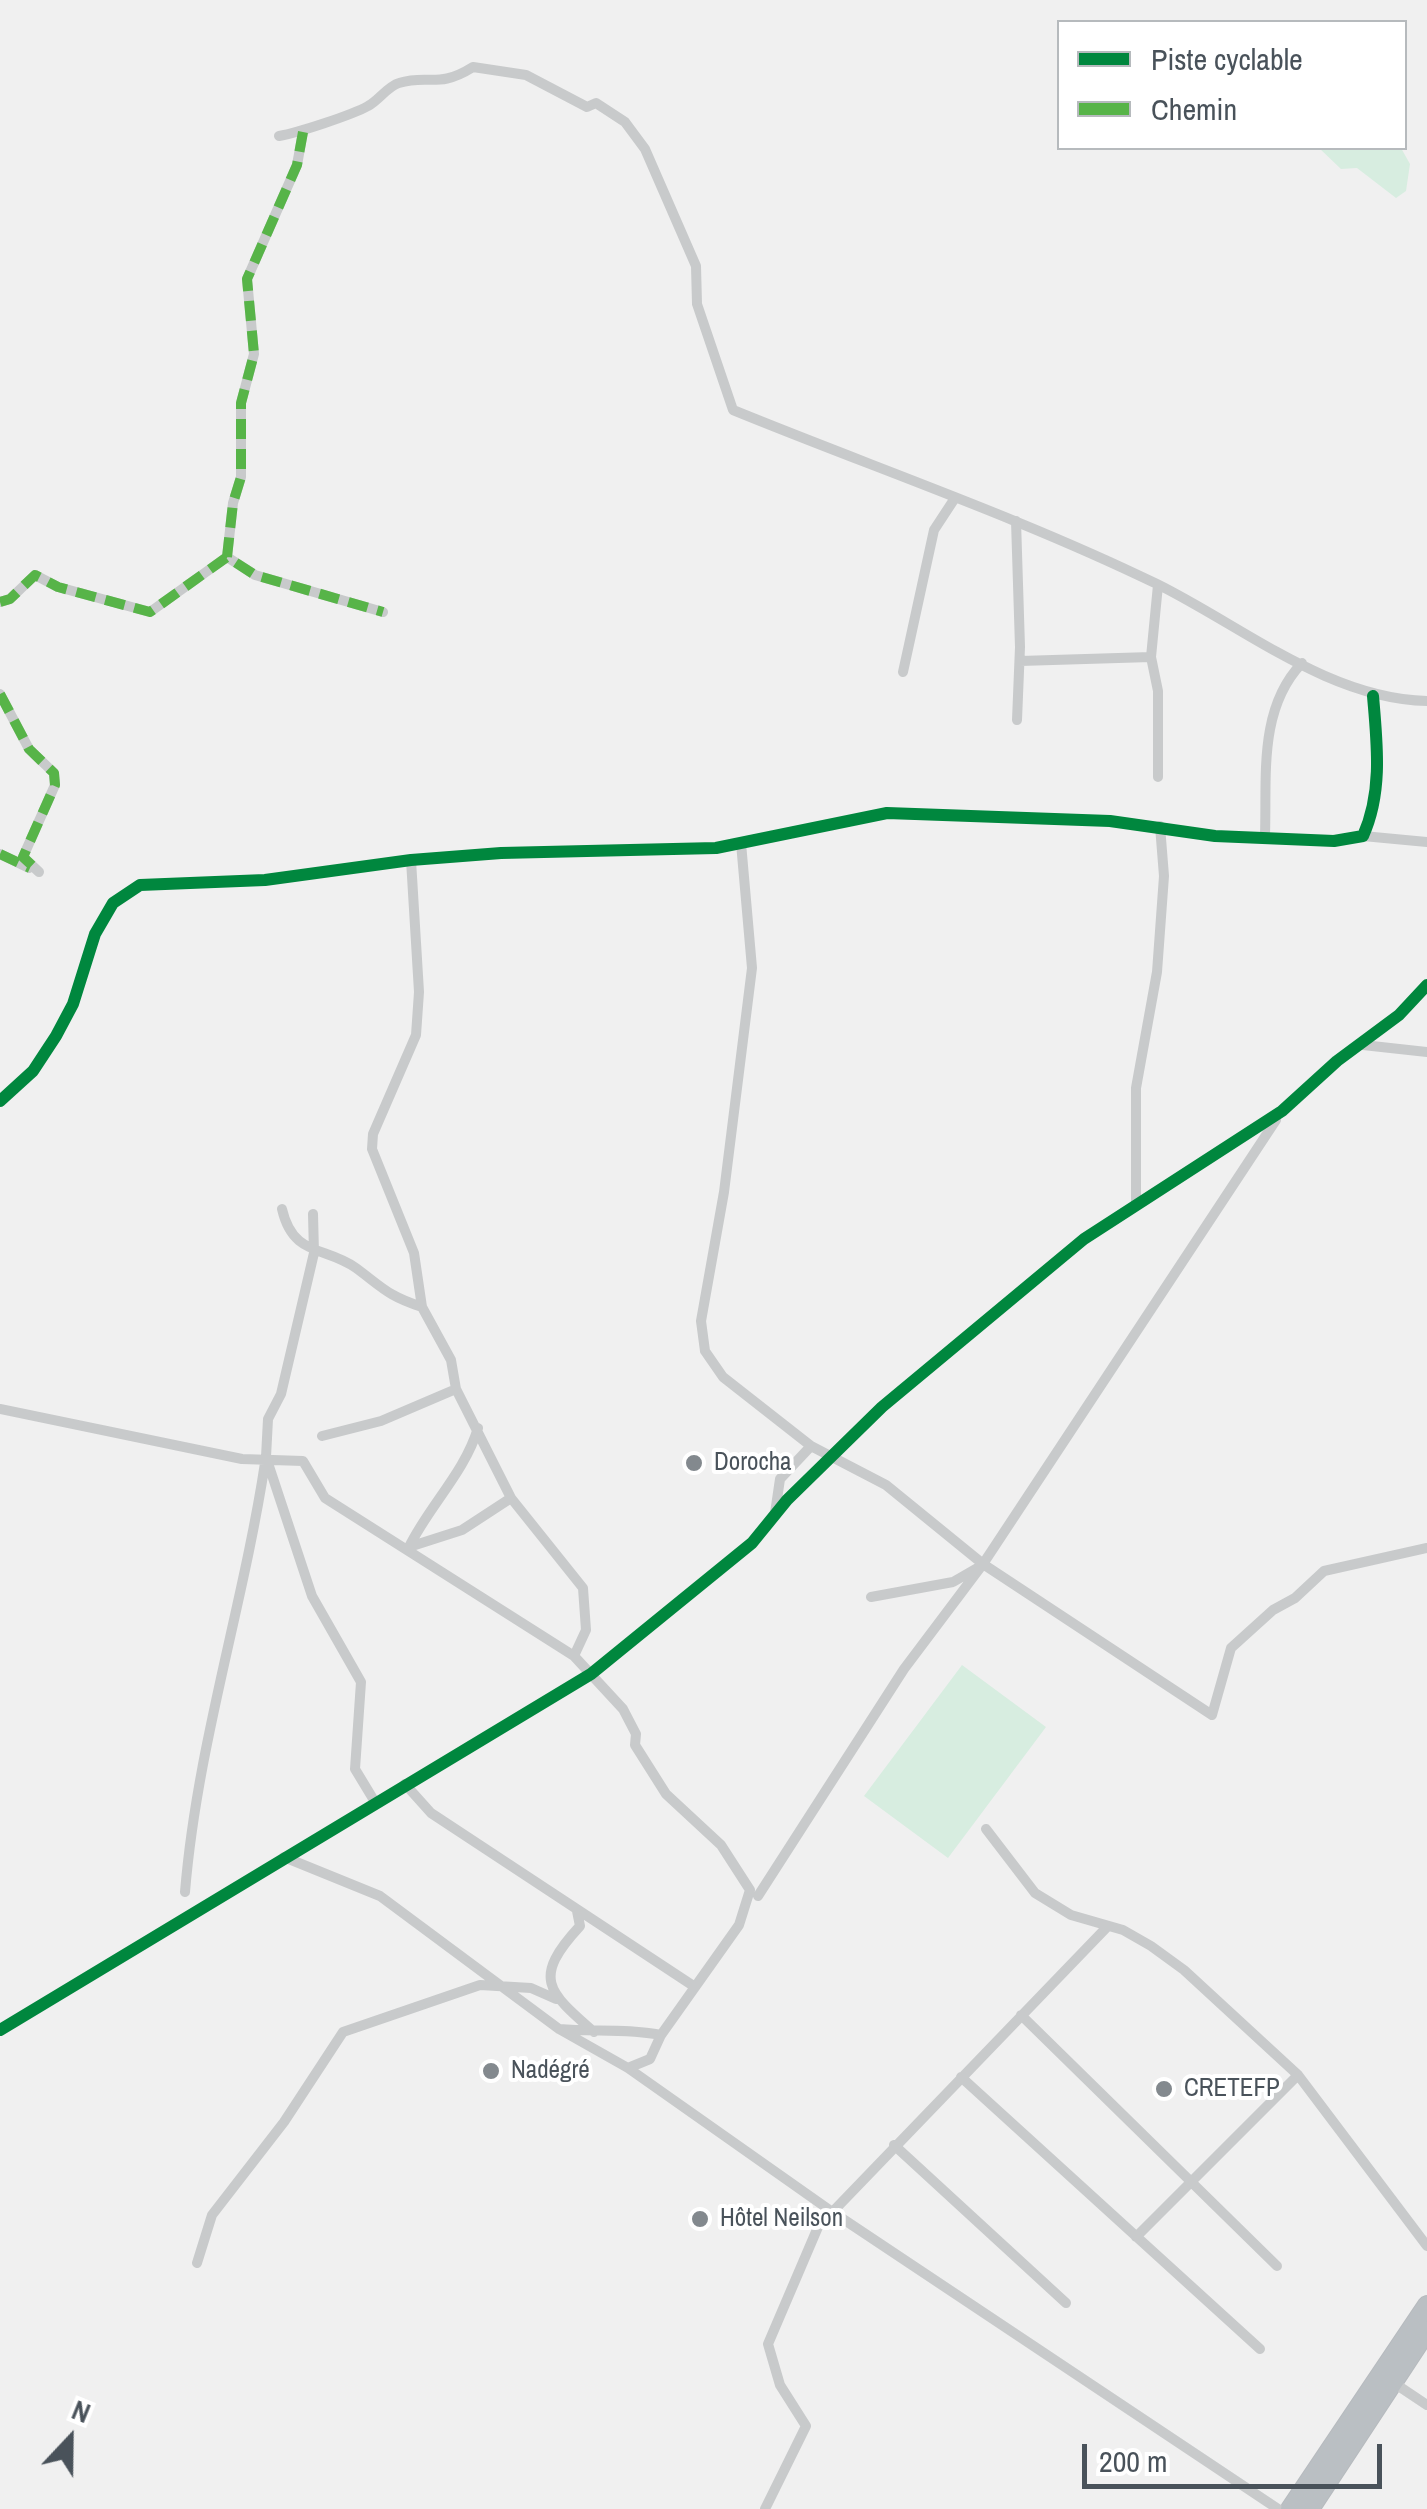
<!DOCTYPE html>
<html>
<head>
<meta charset="utf-8">
<style>
	body { margin:0 }
	#map { position:relative; width:1427px; height:2509px; overflow:hidden; background:#f0f0f0; font-family:"Archivo Narrow",sans-serif }
	canvas { display:block }
	.legend { position:absolute; left:1057px; top:20px; width:350px; height:130px; box-sizing:border-box; background:#fff; border:2px solid #b6babd; margin:0; padding:12px 18px; list-style:none; font-size:30px; color:#49525a }
	.legend li { display:flex; align-items:center; gap:20px; height:50px }
	.legend b { width:50px; border:2px solid #b6babd }
	.north { position:absolute; left:20px; top:2389px; width:100px; height:100px; -webkit-text-stroke:8px #fff; paint-order:stroke; rotate:22deg; font-size:28px; font-weight:700; line-height:40px; text-align:center; color:#49525a }
	.north::after { content:''; display:block; margin:auto; width:35px; height:45px; background:#49525a; clip-path:polygon(50% 0,100% 100%,50% 72%,0 100%) }
	.scale { position:absolute; left:1082px; top:2444px; width:300px; height:45px; box-sizing:border-box; border:5px solid #49525a; border-top:0; padding-left:12px; font-size:30px; line-height:35px; white-space:nowrap; color:#49525a; -webkit-text-stroke:8px #fff; paint-order:stroke }
</style>
</head>
<body>
<div id="map">
<canvas width="1427" height="2509"></canvas>
<ul class="legend">
<li><b style="height:12px;background:#00873e"></b>Piste cyclable</li>
<li><b style="height:12px;background:#57b448"></b>Chemin</li>
</ul>
<div class="north">N</div>
<div class="scale">200 m</div>
</div>
<script>
const c = document.querySelector('canvas').getContext('2d');
c.lineJoin = 'round';
function fill(path, color) { c.fillStyle = color; c.fill(path, 'evenodd'); }
function trace(path, color, width, dash) { c.strokeStyle = color; c.lineWidth = width; c.lineCap = dash ? 'butt' : 'round'; c.setLineDash(dash || []); c.stroke(path); }
function label(font, color, halo, rows, align = 'center') {
  c.font = font + ' "Archivo Narrow",sans-serif'; c.lineWidth = 8; c.setLineDash([]); c.textBaseline = 'middle'; c.strokeStyle = halo; c.fillStyle = color; for (const [text, x, y, turn = 0] of rows) {
    c.save(); c.translate(x, y); c.rotate((+turn || 0) * Math.PI / 180); c.textAlign = isNaN(turn) ? turn : align; if (halo) c.strokeText(text, 0, 0); c.fillText(text, 0, 0); c.restore();
  }
}
const green = new Path2D(`
	M1319 148H1401L1410 164 1406 191 1396 198 1357 168 1341 169Z
	M962 1665 1046 1727 948 1858 864 1796Z`);
const street = new Path2D(`
	M303 132 297 165 247 279 254 354 241 403V477L233 503 227 557 255 575 383 612
	M279 136C297 133 352 115 368 106 378 101 388 86 399 83 429 74 438 89 473 67L526 75 587 107 596 103 625 122 645 149 696 266 697 304 733 410C875 468 1019 517 1157 584 1242 626 1329 699 1427 701
	M1016 521 1020 647 1017 720
	M1158 585 1151 657 1158 691V777
	M0 602 10 599 35 575 58 587 150 612 227 557
	M1020 661 1151 657
	M903 672 934 530 955 498
	M0 694 29 749 54 773 55 785 23 857 39 872
	M1265 835C1267 777 1258 709 1302 663
	M1363 836 1427 842
	M741 843 752 968 724 1192 701 1321 705 1351 723 1377 811 1446 780 1479 775 1513
	M0 854 29 868
	M411 860 419 992 416 1035 373 1134 372 1149 414 1253 422 1307 451 1360 456 1389 511 1498 583 1588 586 1630 574 1656
	M1363 1045 1427 1052
	M0 1101 33 1071 56 1036 73 1004 95 934 113 903 140 885 265 880 411 860 501 853 716 848 887 813 1110 821 1215 836 1334 841 1363 836C1383 792 1377 743 1373 696
	M1276 1120 983 1564 1212 1715 1231 1648 1273 1610 1295 1598 1324 1571 1427 1548
	M1136 1203V1088L1157 972 1164 876 1160 826
	M282 1209C293 1257 325 1246 356 1268 383 1288 388 1296 422 1307
	M313 1214 314 1253 281 1394 268 1419 266 1457 312 1596 361 1682 355 1769 375 1802
	M0 1409 242 1459 303 1461 325 1498 574 1656 623 1709 636 1734 635 1745 666 1794 721 1845 750 1890 739 1925 661 2035C627 2028 594 2032 559 2029
	M322 1436 381 1421 456 1389
	M409 1547C429 1506 465 1472 478 1428
	M409 1547 462 1530 511 1498
	M871 1597 953 1582 979 1567
	M405 1784 431 1813 692 1985
	M986 1829 1035 1893 1071 1915 1123 1930 1151 1946 1184 1970 1298 2075 1427 2246
	M284 1857 380 1896 559 2029 628 2068 831 2211 1278 2509
	M185 1892C197 1746 243 1607 265 1463
	M758 1896 904 1669 983 1564 886 1485 811 1446
	M577 1911 580 1926C532 1978 547 1991 594 2032
	M1021 2015 1277 2266
	M0 2030 591 1674 752 1543 787 1500 882 1407 1084 1239 1282 1111 1337 1061 1399 1015 1427 985
	M628 2068 650 2059 661 2035
	M961 2077 1260 2349
	M894 2145 1066 2303
	M1136 2237 1298 2075
	M197 2263 212 2215 284 2122 343 2032 480 1985 531 1988 556 1999
	M1394 2383 1427 2405
	M765 2509 806 2426 780 2385 768 2344 818 2227 1108 1926`);
const highway = new Path2D(`
	M1290 2509 1427 2305
	M1310 2509 1427 2331`);
const quiet = new Path2D(`
	M303 132 297 165 247 279 254 354 241 403V477L233 503 227 557 255 575 383 612
	M0 602 10 599 35 575 58 587 150 612 227 557
	M0 694 29 749 54 773 55 785 23 857 39 872
	M0 854 30 868`);
const cycleway = new Path2D(`
	M0 1101 33 1071 56 1036 73 1004 95 934 113 903 140 885 265 880 411 860 501 853 716 848 887 813 1110 821 1215 836 1334 841 1363 836C1383 792 1377 743 1373 696
	M0 2030 591 1674 752 1543 787 1500 882 1407 1084 1239 1282 1111 1337 1061 1399 1015 1427 985`);
const markers = [
	[694,1463,10,"#83898e"],
	[491,2071,10,"#83898e"],
	[1164,2089,10,"#83898e"],
	[700,2219,10,"#83898e"]
];
const poiNames = [
	["Dorocha",714,1463],
	["Nadégré",511,2071],
	["CRETEFP",1184,2089],
	["Hôtel Neilson",720,2219]
];
fill(green, '#d7ede0');
trace(highway, '#b6babe', 20);
trace(street, '#c8cacb', 10);
trace(highway, '#babfc3', 18);
trace(quiet, '#57b448', 10, [20, 10]);
trace(cycleway, '#00873e', 12);
for (const [x, y, r, color] of markers) { const dot = new Path2D(); dot.arc(x, y, r, 0, 2 * Math.PI); c.fillStyle = color; c.fill(dot); trace(dot, '#fff', 4); }
label('25px', '#49525a', '#fff', poiNames, 'left');
</script>
</body>
</html>
